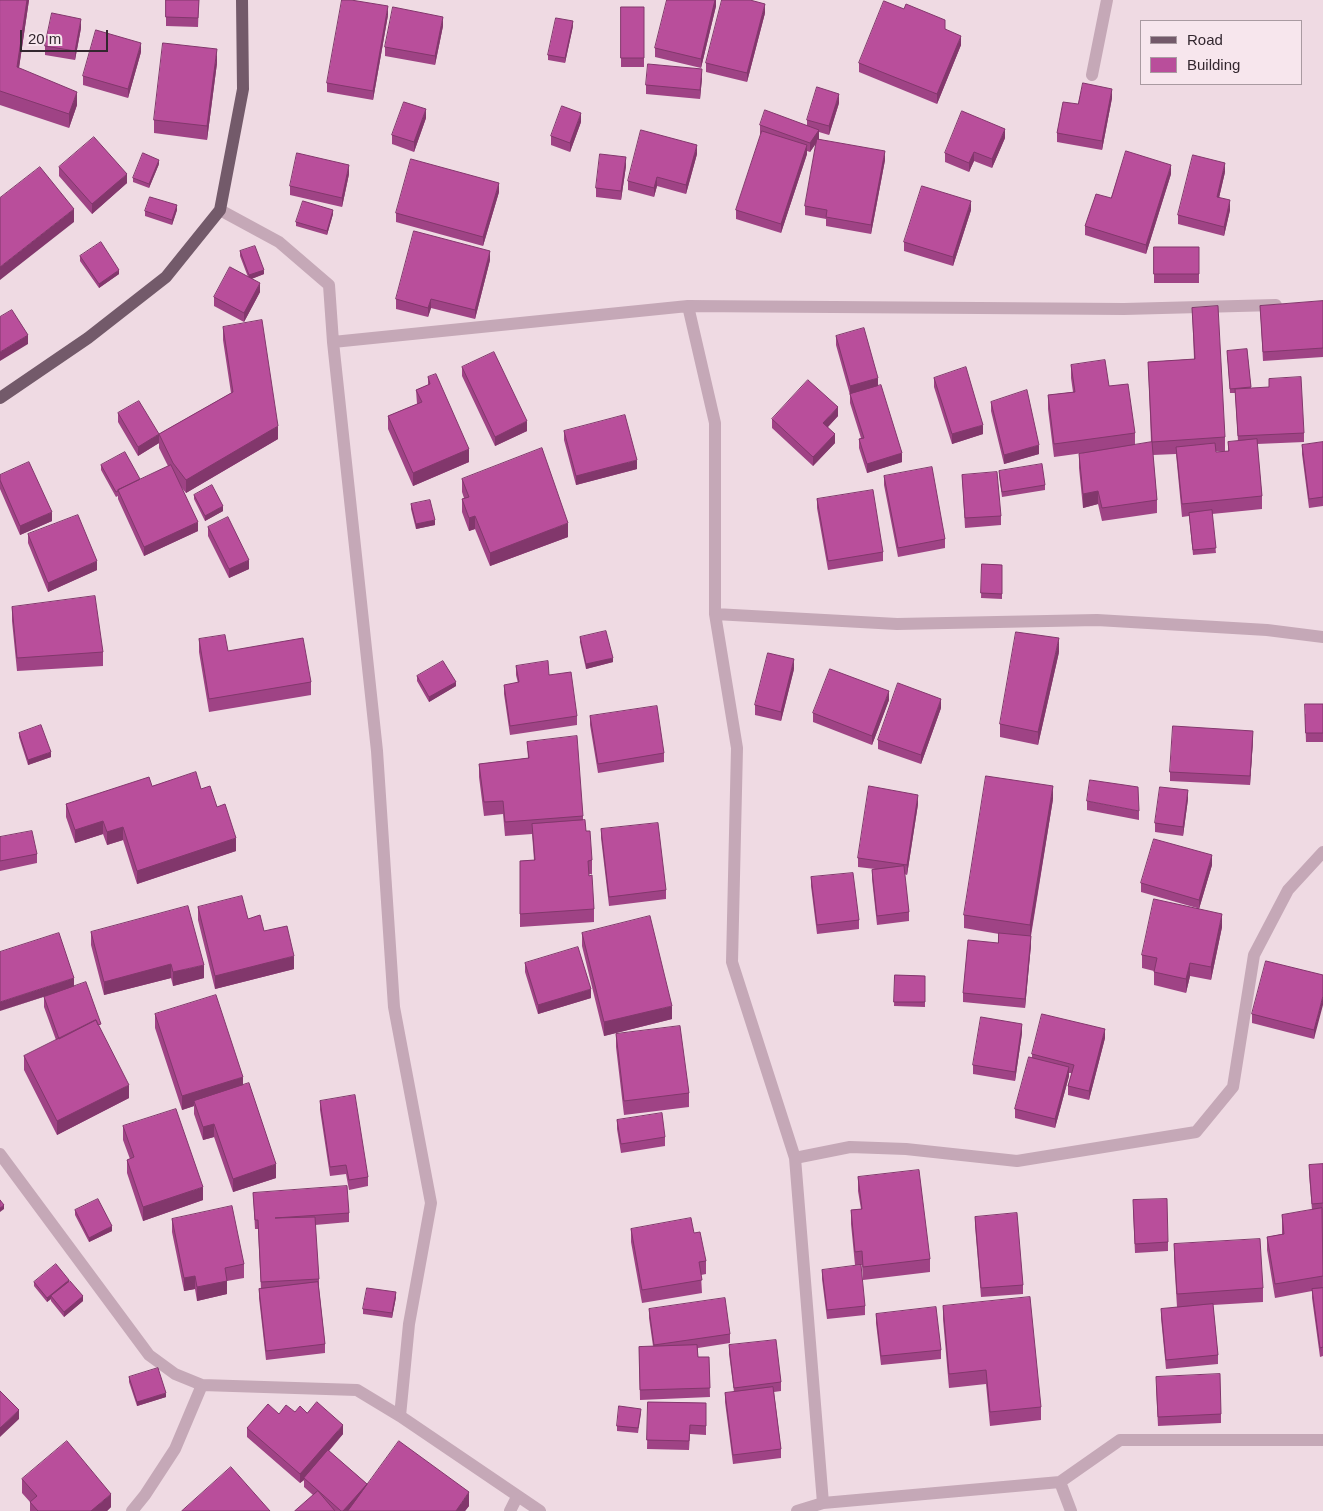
<!DOCTYPE html>
<html>
<head>
<meta charset="utf-8">
<style>
	body { margin:0 }
	#map { position:relative; width:1323px; height:1511px; overflow:hidden; background:#efdae3; font-family:Arial,sans-serif }
	canvas { display:block }
	.legend { position:absolute; left:1140px; top:20px; width:162px; height:65px; box-sizing:border-box; background:#f7e6ed; border:1px solid #a99aa1; margin:0; padding:6px 9px; list-style:none; font-size:15px; color:#33272f }
	.legend li { display:flex; align-items:center; gap:10px; height:25px }
	.legend b { width:25px; border:1px solid #a99aa1 }
	.scale { position:absolute; left:20px; top:30px; width:88px; height:22px; box-sizing:border-box; border:2px solid #33272f; border-top:0; padding-left:6px; font-size:15px; line-height:18px; white-space:nowrap; color:#33272f; -webkit-text-stroke:4px #f7e6ed; paint-order:stroke }
</style>
</head>
<body>
<div id="map">
<canvas width="1323" height="1511"></canvas>
<ul class="legend">
<li><b style="height:6px;background:#735a6a"></b>Road</li>
<li><b style="height:14px;background:#b94e9b"></b>Building</li>
</ul>
<div class="scale">20 m</div>
</div>
<script>
const c = document.querySelector('canvas').getContext('2d');
c.lineJoin = 'round';
function trace(path, color, width, dash) { c.strokeStyle = color; c.lineWidth = width; c.lineCap = dash ? 'butt' : 'round'; c.setLineDash(dash || []); c.stroke(path); }
function fill(path, color) { c.fillStyle = color; c.fill(path, 'evenodd'); }
const minor = new Path2D(`
	M1092 75 1107 0
	M220 210 279 242 329 285 333 342 688 306 1124 309 1276 305
	M688 306 715 423V614L737 748 732 962 795 1158 823 1503
	M333 342 377 751 394 1007 431 1203 409 1324 400 1416
	M715 614 897 624 1097 620 1267 630 1323 637
	M0 1154 149 1355 175 1374 202 1385 357 1390 400 1416 540 1511
	M795 1158 850 1147 906 1149 1017 1161 1196 1132 1233 1087 1254 955 1288 890 1323 852
	M1060 1482 1071 1511
	M132 1511 145 1495 175 1449 202 1385
	M510 1511 517 1497
	M797 1511 823 1503 1060 1482 1120 1440H1323`);
const major = new Path2D(`
	M0 398 88 338 166 277 220 210 243 89 242 0`);
const wall = new Path2D(`
	M0 0H29L19 68 77 105 69 128 0 105Z
	M166 0H199L198 27 166 26Z
	M716 0V6L701 68 655 57V48Z
	M621 7H644V67H621Z
	M765 13 747 82 706 72V63Z
	M388 15 373 100 327 92V83Z
	M443 26 435 65 385 56V47Z
	M573 26 565 63 548 60V55Z
	M81 28 75 60 45 55V46Z
	M945 29 961 45 937 104 859 72V63Z
	M141 52 128 98 83 85V76Z
	M217 63 207 140 154 133V120Z
	M702 78 700 99 646 94V85Z
	M1112 98 1102 150 1057 142V133L1078 104Z
	M839 103 829 135 819 132V139L885 160 871 234 826 226V219L805 215V206L816 143 810 152 807 151V154L781 233 736 219V210L761 134H760V125H807V120Z
	M426 118 414 152 392 144V135Z
	M581 122 570 152 551 145V136Z
	M1005 138 992 168 974 161 969 172 945 162V153Z
	M697 154 686 194 657 186 654 197 628 190V181Z
	M159 164 149 188 133 182V178Z
	M626 166 621 200 596 197V188Z
	M59 167 127 183 92 214 59 176Z
	M1225 172 1219 198 1230 210 1224 236 1178 224V215Z
	M349 174 342 207 290 195V186Z
	M1171 174 1146 254 1085 235V226L1111 198Z
	M499 192 483 246 396 222V213Z
	M177 210 172 225 145 216V211Z
	M971 210 953 266 904 251V242Z
	M333 214 327 235 296 226V222Z
	M1154 247H1199V283H1154Z
	M240 251 264 274 251 279 260 292 244 322 214 306V297L248 277 240 256Z
	M80 256 119 274 99 288 80 261Z
	M490 260 475 319 431 308 428 317 396 309V299Z
	M1323 301V357L1263 361 1260 306Z
	M1192 308 1225 437V451H1216V452L1228 451V442L1238 441 1235 393H1230L1227 351 1247 349 1251 388 1304 433V442L1257 444 1262 496V509L1212 514 1216 553 1193 555 1189 516 1182 517 1176 454 1153 455 1157 500V513L1102 521 1098 504 1083 508 1079 468V454L1083 453 1054 457 1048 409V395L1073 392 1071 378V365L1135 433V445L1151 442 1148 362 1194 359Z
	M223 327 278 439 186 493 181 487 198 531 144 556 118 499V496L116 497 101 470V465L140 480 168 466 159 448V434L231 393 223 340Z
	M836 336 878 386 902 462 867 473 859 448V439L861 438 850 403V395L836 345Z
	M462 367 527 431 495 446 462 376Z
	M428 377 469 462 413 486 388 429V416L417 404 416 390 428 385Z
	M934 378 983 434 952 444 934 387Z
	M991 402 1039 454 1004 464 991 411Z
	M118 413 159 443 138 456 118 422Z
	M838 416 828 427 835 443 813 466 772 428V419Z
	M564 431 637 469 576 485 564 440Z
	M1323 442V506L1309 508 1302 454V445Z
	M999 471 1045 485V490L1002 497 999 476Z
	M0 475 52 521 20 535 0 489Z
	M962 475 1001 516V525L965 528Z
	M884 476 945 539V548L898 557 884 485Z
	M462 479 568 537 490 566 475 529 469 531 462 512V499L464 498 462 492Z
	M194 495 223 511 205 521 194 499Z
	M817 499 883 552V561L828 570 817 508Z
	M411 504 435 525 416 529 411 509Z
	M208 527 249 569 229 578 208 536Z
	M28 534 97 570 48 592 28 543Z
	M982 564 1002 565V599L981 598Z
	M12 607 103 652V666L17 671 12 621Z
	M580 637 613 662 586 669 580 642Z
	M199 639 228 651 311 682V695L209 712 199 652Z
	M1059 652 1038 745 1000 737V724Z
	M516 666 549 675 577 716V725L510 735 504 694V685L518 683 516 675Z
	M794 669 781 721 755 715V705Z
	M417 676 456 686 429 702 417 681Z
	M889 700 872 745 813 722V713Z
	M1323 704V742H1306L1305 714Z
	M941 708 921 764 878 749V740Z
	M590 716 664 753V762L598 773 590 725Z
	M19 733 51 757 28 765 19 737Z
	M1253 740 1250 785 1170 781V772Z
	M527 742 583 816V821L586 831 592 860V874H589L594 909V922L520 927V861L534 860 532 834 505 836 503 814 484 816 479 777V764L528 758Z
	M152 786 201 789 217 807 236 851 137 884 123 840 107 845 103 834 75 843 66 817V804Z
	M1053 799 1031 936V945L1025 1008 963 1002V993L998 943 999 934 964 928V915Z
	M1188 799 1183 836 1155 832V823Z
	M1087 801 1139 811V820L1087 810Z
	M918 804 907 875 904 874 909 912V921L877 925 872 879V870L875 869 858 867V858Z
	M601 829 666 890V899L609 906 601 838Z
	M0 837 37 854V863L0 871Z
	M1212 865 1199 909 1222 927 1211 980 1190 976 1186 993 1154 985V971L1142 968V955L1197 908 1141 892V883Z
	M811 877 859 920V929L817 934 811 886Z
	M198 907 248 919 264 931 294 969 215 989 198 920Z
	M91 932 204 978 173 986 171 978 104 995 91 945Z
	M582 933 672 1019 604 1036 582 946Z
	M525 963 591 998 538 1014 525 972Z
	M895 975 925 976V1007L894 1006Z
	M1323 975 1314 1039 1252 1023V1014Z
	M74 986 101 1030 129 1098 57 1135 24 1070V1056L56 1040 44 1007V997L55 993 0 1011Z
	M155 1014 243 1085 276 1178 233 1192 214 1137 203 1140 194 1114V1106L182 1110 155 1028Z
	M1022 1033 1015 1081 973 1074V1065Z
	M616 1034 689 1093V1107L624 1115 616 1047Z
	M1105 1038 1089 1100 1068 1095V1086L1072 1073H1069V1076L1055 1128 1015 1118V1109L1032 1058V1054Z
	M320 1101 368 1177V1186L349 1190 346 1174 330 1176 320 1110Z
	M617 1120 665 1137V1146L621 1153 617 1129Z
	M123 1126 203 1200 143 1221 127 1173V1160L130 1159 123 1140Z
	M1323 1164V1356L1320 1357 1312 1298V1291L1275 1298 1267 1250V1237L1282 1234V1215L1312 1210 1309 1174V1165Z
	M858 1177 930 1259V1272L863 1280 862 1265H855L851 1224V1210L861 1209 858 1191Z
	M253 1193 349 1213V1222L315 1225 319 1279V1288L325 1344V1353L266 1360 259 1298V1289H261L258 1229H255Z
	M1133 1209 1168 1242V1251L1135 1253Z
	M75 1210 112 1231 89 1242 75 1215Z
	M975 1217 1023 1285V1294L981 1297 975 1226Z
	M172 1219 244 1264V1278L227 1281V1294L197 1301 195 1289 184 1291 172 1232Z
	M631 1229 694 1233 706 1261V1274L701 1275 702 1293 642 1303 631 1242Z
	M1174 1244 1263 1288V1302L1213 1305 1218 1355V1364L1166 1369 1161 1318V1309L1177 1307 1174 1258Z
	M822 1270 865 1306V1315L827 1319 822 1279Z
	M34 1282H69L83 1301 64 1317 51 1301V1299L47 1302 34 1286Z
	M396 1297 392 1318 363 1314V1309Z
	M943 1306 1041 1407V1420L990 1426 986 1384 949 1388 943 1319Z
	M649 1309 730 1334V1343L698 1348V1357H709L710 1397 640 1400 639 1347 653 1346 649 1318Z
	M876 1314 941 1350V1359L881 1365 876 1323Z
	M729 1345 781 1382V1391L774 1392 781 1449V1458L733 1464 725 1402V1393L734 1392 729 1354Z
	M129 1377 166 1397 137 1406 129 1382Z
	M1156 1386 1221 1414V1423L1158 1426Z
	M648 1402 706 1403V1435L690 1434 689 1450 647 1449Z
	M295 1412 307 1413 343 1434 329 1451 367 1484 469 1506 465 1511H295L313 1495 304 1487V1480L300 1483 247 1437V1428L279 1414Z
	M641 1413 638 1433 617 1431V1426Z
	M22 1479 111 1507 107 1511H30V1502L22 1493Z`);
const shadedWall = new Path2D(`
	M27 0H29L17 81V67Z
	M715 0H716V6L701 68V59Z
	M765 4V13L747 82V73Z
	M388 6V15L373 100V91Z
	M443 17V26L435 65V56Z
	M81 19V28L75 60V51Z
	M573 21V26L565 63V58Z
	M961 36V45L937 104V94Z
	M141 43V52L128 98V89Z
	M217 49V63L207 140V126Z
	M702 69V78L700 99V90Z
	M1112 89V98L1102 150V141Z
	M77 92V105L69 128V114Z
	M839 94V103L829 135V126Z
	M426 109V118L414 152V142Z
	M581 113V122L570 152V143Z
	M1005 129V138L992 168V159Z
	M819 130V139L810 152V143Z
	M697 145V154L686 194V185Z
	M807 145V154L781 233V224Z
	M885 151V160L871 234V225Z
	M974 152V161L969 172V163Z
	M626 157V166L621 200V191Z
	M159 160V164L149 188V184Z
	M1225 163V172L1217 206V197Z
	M349 165V174L342 207V198Z
	M1171 165V174L1146 254V245Z
	M127 174V183L92 214V204Z
	M657 177V186L654 197V188Z
	M499 183V192L483 246V237Z
	M1230 200V210L1224 236V227Z
	M971 201V210L953 266V257Z
	M177 205V210L172 225V220Z
	M74 209V222L0 280V267Z
	M333 210V214L327 235V231Z
	M490 251V260L475 319V310Z
	M119 270V274L99 288V284Z
	M264 270V274L249 280V275Z
	M260 283V292L244 322V313Z
	M431 299V308L428 317V308Z
	M28 335V344L0 361V352Z
	M878 378V387L850 395V386Z
	M838 407V416L823 432V423Z
	M527 421V431L495 446V437Z
	M983 425V434L952 444V434Z
	M278 426V439L186 493V480Z
	M159 434V443L138 456V447Z
	M835 434V443L813 466V457Z
	M1039 445V454L1004 464V455Z
	M469 449V462L413 486V473Z
	M902 453V462L867 473V464Z
	M637 460V469L576 485V476Z
	M1098 491V504L1083 508V494Z
	M223 506V511L205 521V516Z
	M52 512V521L20 535V526Z
	M475 516V529L469 531V518Z
	M435 520V525L416 529V524Z
	M198 522V531L144 556V547Z
	M568 523V537L490 566V553Z
	M249 560V569L229 578V569Z
	M97 561V570L48 592V583Z
	M1059 638V652L1038 745V732Z
	M613 658V662L586 669V664Z
	M794 659V669L781 721V712Z
	M456 682V686L429 702V697Z
	M889 691V700L872 745V736Z
	M941 699V708L921 764V755Z
	M1253 731V740L1250 785V776Z
	M51 752V757L28 765V760Z
	M1053 786V799L1030 939V925Z
	M1188 790V799L1183 836V827Z
	M918 795V804L907 875V865Z
	M103 821V834L75 843V830Z
	M123 827V840L107 845V832Z
	M236 838V851L137 884V871Z
	M1212 855V865L1199 909V900Z
	M1222 914V927L1211 980V967Z
	M1031 936V945L1025 1008V999Z
	M294 956V969L215 989V976Z
	M1190 963V976L1186 993V979Z
	M171 964V978L104 995V982Z
	M204 965V978L173 986V972Z
	M74 978V987L0 1011V1002Z
	M591 989V998L538 1014V1005Z
	M1323 996V1005L1314 1039V1030Z
	M672 1006V1019L604 1036V1022Z
	M1022 1024V1033L1015 1081V1072Z
	M1105 1029V1038L1089 1100V1091Z
	M1069 1067V1076L1055 1128V1119Z
	M243 1077V1090L194 1101V1106L182 1110V1096Z
	M129 1085V1098L57 1135V1121Z
	M214 1124V1137L203 1140V1127Z
	M276 1164V1178L233 1192V1179Z
	M203 1187V1200L143 1221V1207Z
	M4 1205V1209L0 1212V1208Z
	M112 1226V1231L89 1242V1238Z
	M195 1276V1289L184 1291V1278Z
	M69 1280V1284L51 1296V1299L47 1302V1298Z
	M227 1281V1294L197 1301V1287Z
	M396 1292V1297L392 1318V1313Z
	M83 1296V1301L64 1317V1312Z
	M166 1393V1397L137 1406V1402Z
	M19 1410V1419L0 1437V1428Z
	M343 1425V1434L304 1479V1478V1480L300 1483V1474Z
	M367 1484V1493L351 1511H343Z
	M469 1492V1506L465 1511H456Z
	M111 1494V1507L107 1511H91Z`);
const building = new Path2D(`
	M0 0H27L17 67 77 92 69 114 0 91Z
	M166 0H199L198 18 166 17Z
	M342 0H351L388 6 373 91 327 83Z
	M667 0H715L701 59 655 48Z
	M722 0H750L765 4 747 73 706 63Z
	M884 1 904 9 906 4 945 20V29L961 36 937 94 859 63Z
	M393 7 443 17 435 56 385 47Z
	M621 7H644V58H621Z
	M52 13 81 19 75 51 45 46Z
	M556 18 573 21 565 58 548 55Z
	M96 30 141 43 128 89 83 76Z
	M163 43 217 49 207 126 154 120Z
	M648 64 702 69 700 90 646 85Z
	M1083 83 1112 89 1102 141 1057 133 1063 102 1078 104Z
	M817 87 839 94 829 126 807 120Z
	M404 102 426 109 414 142 392 135Z
	M562 106 581 113 570 143 551 136Z
	M765 110 819 130 810 143 760 125Z
	M962 111 1005 129 992 159 974 152 969 163 945 153Z
	M641 130 697 145 686 185 657 177 654 188 628 181Z
	M762 131 807 145 781 224 736 210Z
	M94 137 127 174 92 204 59 167Z
	M817 139 885 151 871 225 826 217 827 210 805 206Z
	M1126 151 1171 165 1146 245 1085 226 1096 194 1111 198Z
	M143 153 159 160 149 184 133 178Z
	M297 153 349 165 342 198 290 186Z
	M600 154 626 157 621 191 596 188Z
	M1193 155 1225 163 1217 197 1230 200 1224 227 1178 215Z
	M411 159 499 183 483 237 396 213Z
	M40 167 74 209 0 267V198Z
	M922 186 971 201 953 257 904 242Z
	M150 197 177 205 172 220 145 211Z
	M303 201 333 210 327 231 296 222Z
	M414 231 490 251 475 310 431 299 428 308 396 299Z
	M101 242 119 270 99 284 80 256Z
	M255 246 264 270 249 275 240 251Z
	M1154 247H1199V274H1154Z
	M230 267 260 283 244 313 214 297Z
	M1323 301V348L1263 352 1260 306Z
	M1218 306 1225 437 1152 442 1148 362 1195 359 1192 308Z
	M12 310 28 335 0 352V317Z
	M262 320 278 426 186 480 173 463 159 434 233 392 223 327Z
	M864 328 878 378 850 386 836 336Z
	M1247 349 1251 387 1230 389 1227 351Z
	M494 352 527 421 495 437 462 367Z
	M1105 360 1109 386 1128 384 1135 433 1054 444 1048 395 1075 392 1071 365Z
	M966 367 983 425 952 434 934 378Z
	M436 374 469 449 413 473 388 416 422 402 416 390 430 384 428 377Z
	M1301 377 1304 433 1238 436 1235 389 1269 387V379Z
	M808 380 838 407 823 423 835 434 813 457 772 419Z
	M881 385 902 453 867 464 859 439 864 438 850 394Z
	M1027 390 1039 445 1004 455 991 402Z
	M139 401 159 434 138 447 118 413Z
	M625 415 637 460 576 476 564 431Z
	M1257 439 1262 496 1182 504 1176 447 1215 443 1216 452 1229 451 1228 442Z
	M1152 442 1157 500 1102 508 1098 491 1083 494 1079 454Z
	M1323 442V497L1309 499 1302 445Z
	M542 448 568 523 490 553 475 516 469 518 462 499 469 497 462 479Z
	M125 452 140 479 118 490V491L116 492 101 465Z
	M29 462 52 512 20 526 0 480V475Z
	M1042 464 1045 485 1002 492 999 471Z
	M171 465 198 522 144 547 118 490Z
	M932 467 945 539 898 548 884 476Z
	M997 472 1001 516 965 518 962 475Z
	M212 485 223 506 205 516 194 495Z
	M873 490 883 552 828 561 817 499Z
	M430 500 435 520 416 524 411 504Z
	M1212 510 1216 548 1193 550 1189 513Z
	M78 515 97 561 48 583 28 534Z
	M228 517 249 560 229 569 208 527Z
	M982 564 1002 565V594L981 593Z
	M95 596 103 652 17 658 12 607Z
	M606 631 613 658 586 664 580 637Z
	M1016 632 1059 638 1038 732 1000 724Z
	M225 635 228 651 303 638 311 682 209 699 199 639Z
	M768 653 794 659 781 712 755 705Z
	M443 661 456 682 429 697 417 676Z
	M548 661 549 675 571 672 577 716 510 726 504 685 519 682 516 666Z
	M830 669 889 691 872 736 813 713Z
	M898 683 941 699 921 755 878 740Z
	M1305 704H1323V733H1306Z
	M657 706 664 753 598 764 590 716Z
	M41 725 51 752 28 760 19 733Z
	M1173 726 1253 731 1250 776 1170 772Z
	M577 736 583 816 505 822 503 801 484 802 479 764 529 758 527 742Z
	M196 772 201 789 210 786 217 807 225 804 236 838 137 871 123 827 107 832 103 821 75 830 66 804 149 777 152 786Z
	M986 776 1053 786 1030 925 964 915Z
	M1090 780 1138 787 1139 811 1087 801Z
	M869 786 918 795 907 865 858 858Z
	M1160 787 1188 790 1183 827 1155 823Z
	M585 820 586 831H590L592 860 588 861 589 876 592 875 594 909 520 914V861L535 860 532 824Z
	M658 823 666 890 609 897 601 829Z
	M32 831 37 854 0 861V837Z
	M1154 839 1212 855 1199 900 1141 883Z
	M904 866 909 912 877 916 872 870Z
	M853 873 859 920 817 925 811 877Z
	M242 896 248 919 260 915 264 931 287 926 294 956 215 976 198 907Z
	M1154 899 1222 914 1211 967 1190 963 1186 979 1154 972 1157 958 1142 955Z
	M188 906 204 965 173 972 171 964 104 982 91 932Z
	M650 916 672 1006 604 1022 582 933Z
	M59 933 74 978 0 1002V952Z
	M999 933 1031 936 1025 999 963 993 968 940 998 943Z
	M578 947 591 989 538 1005 525 963Z
	M1266 961 1323 975V996L1314 1030 1252 1014Z
	M895 975 925 976V1002H894Z
	M86 982 101 1024 98 1025 96 1020 59 1039 44 997Z
	M216 995 243 1077 182 1096 155 1014Z
	M1042 1014 1105 1029 1089 1091 1068 1086 1074 1065 1032 1054Z
	M981 1017 1022 1024 1015 1072 973 1065Z
	M96 1020 129 1085 57 1121 24 1056Z
	M680 1026 689 1093 624 1101 616 1034Z
	M1029 1057 1069 1067 1055 1119 1015 1109Z
	M249 1083 276 1164 233 1179 214 1124 203 1127 194 1101Z
	M355 1095 368 1177 349 1180 346 1165 330 1167 320 1101Z
	M176 1109 203 1187 143 1207 127 1160 134 1157 123 1126Z
	M662 1113 665 1137 621 1144 617 1120Z
	M1323 1164V1203L1312 1204 1309 1165Z
	M919 1170 930 1259 863 1267 862 1251 855 1252 851 1210 862 1209 858 1177Z
	M347 1186 349 1213 275 1218 315 1217 319 1279 261 1282 258 1220H255L253 1193Z
	M98 1199 112 1226 89 1238 75 1210Z
	M1167 1199 1168 1242 1135 1244 1133 1200Z
	M0 1200 4 1205 0 1208Z
	M232 1206 244 1264 225 1268 227 1281 197 1287 195 1276 184 1278 172 1219Z
	M1322 1208 1323 1276 1275 1284 1267 1237 1284 1234 1282 1215Z
	M1017 1213 1023 1285 981 1288 975 1217Z
	M691 1218 694 1233 700 1232 706 1261 699 1262 702 1280 642 1290 631 1229Z
	M1260 1239 1263 1288 1177 1294 1174 1244Z
	M56 1264 69 1280 47 1298 34 1282Z
	M861 1265 865 1306 827 1310 822 1270Z
	M70 1281 83 1296 64 1312 51 1296Z
	M318 1282 325 1344 266 1351 259 1289Z
	M367 1288 396 1292 392 1313 363 1309Z
	M1323 1288V1347L1320 1348 1312 1289Z
	M1030 1297 1041 1407 990 1412 986 1370 949 1374 943 1306Z
	M725 1298 730 1334 654 1345 649 1309Z
	M1213 1304 1218 1355 1166 1360 1161 1309Z
	M936 1307 941 1350 881 1356 876 1314Z
	M776 1340 781 1382 734 1388 729 1345Z
	M697 1345 698 1357H709L710 1388 640 1390 639 1347Z
	M158 1368 166 1393 137 1402 129 1377Z
	M1220 1374 1221 1414 1158 1417 1156 1377Z
	M773 1387 781 1449 733 1455 725 1393Z
	M0 1391 19 1410 0 1428Z
	M317 1402 343 1425 300 1474 247 1428 268 1404 279 1414 286 1405 295 1412 300 1406 307 1413Z
	M648 1402 706 1403V1426L690 1425 689 1441 647 1440Z
	M619 1406 641 1409 638 1428 617 1426Z
	M67 1441 111 1494 91 1511H38L30 1502 37 1496 22 1479Z
	M399 1441 469 1492 456 1511H348Z
	M328 1450 367 1484 343 1511H341L304 1478Z
	M231 1467 270 1511H182Z
	M318 1491 335 1511H295Z`);
trace(minor, '#c5a8b7', 12);
trace(major, '#735a6a', 12);
fill(wall, '#9f4385');
fill(shadedWall, '#82376c');
fill(building, '#b94e9b');
trace(building, '#82376c', 1);
</script>
</body>
</html>
